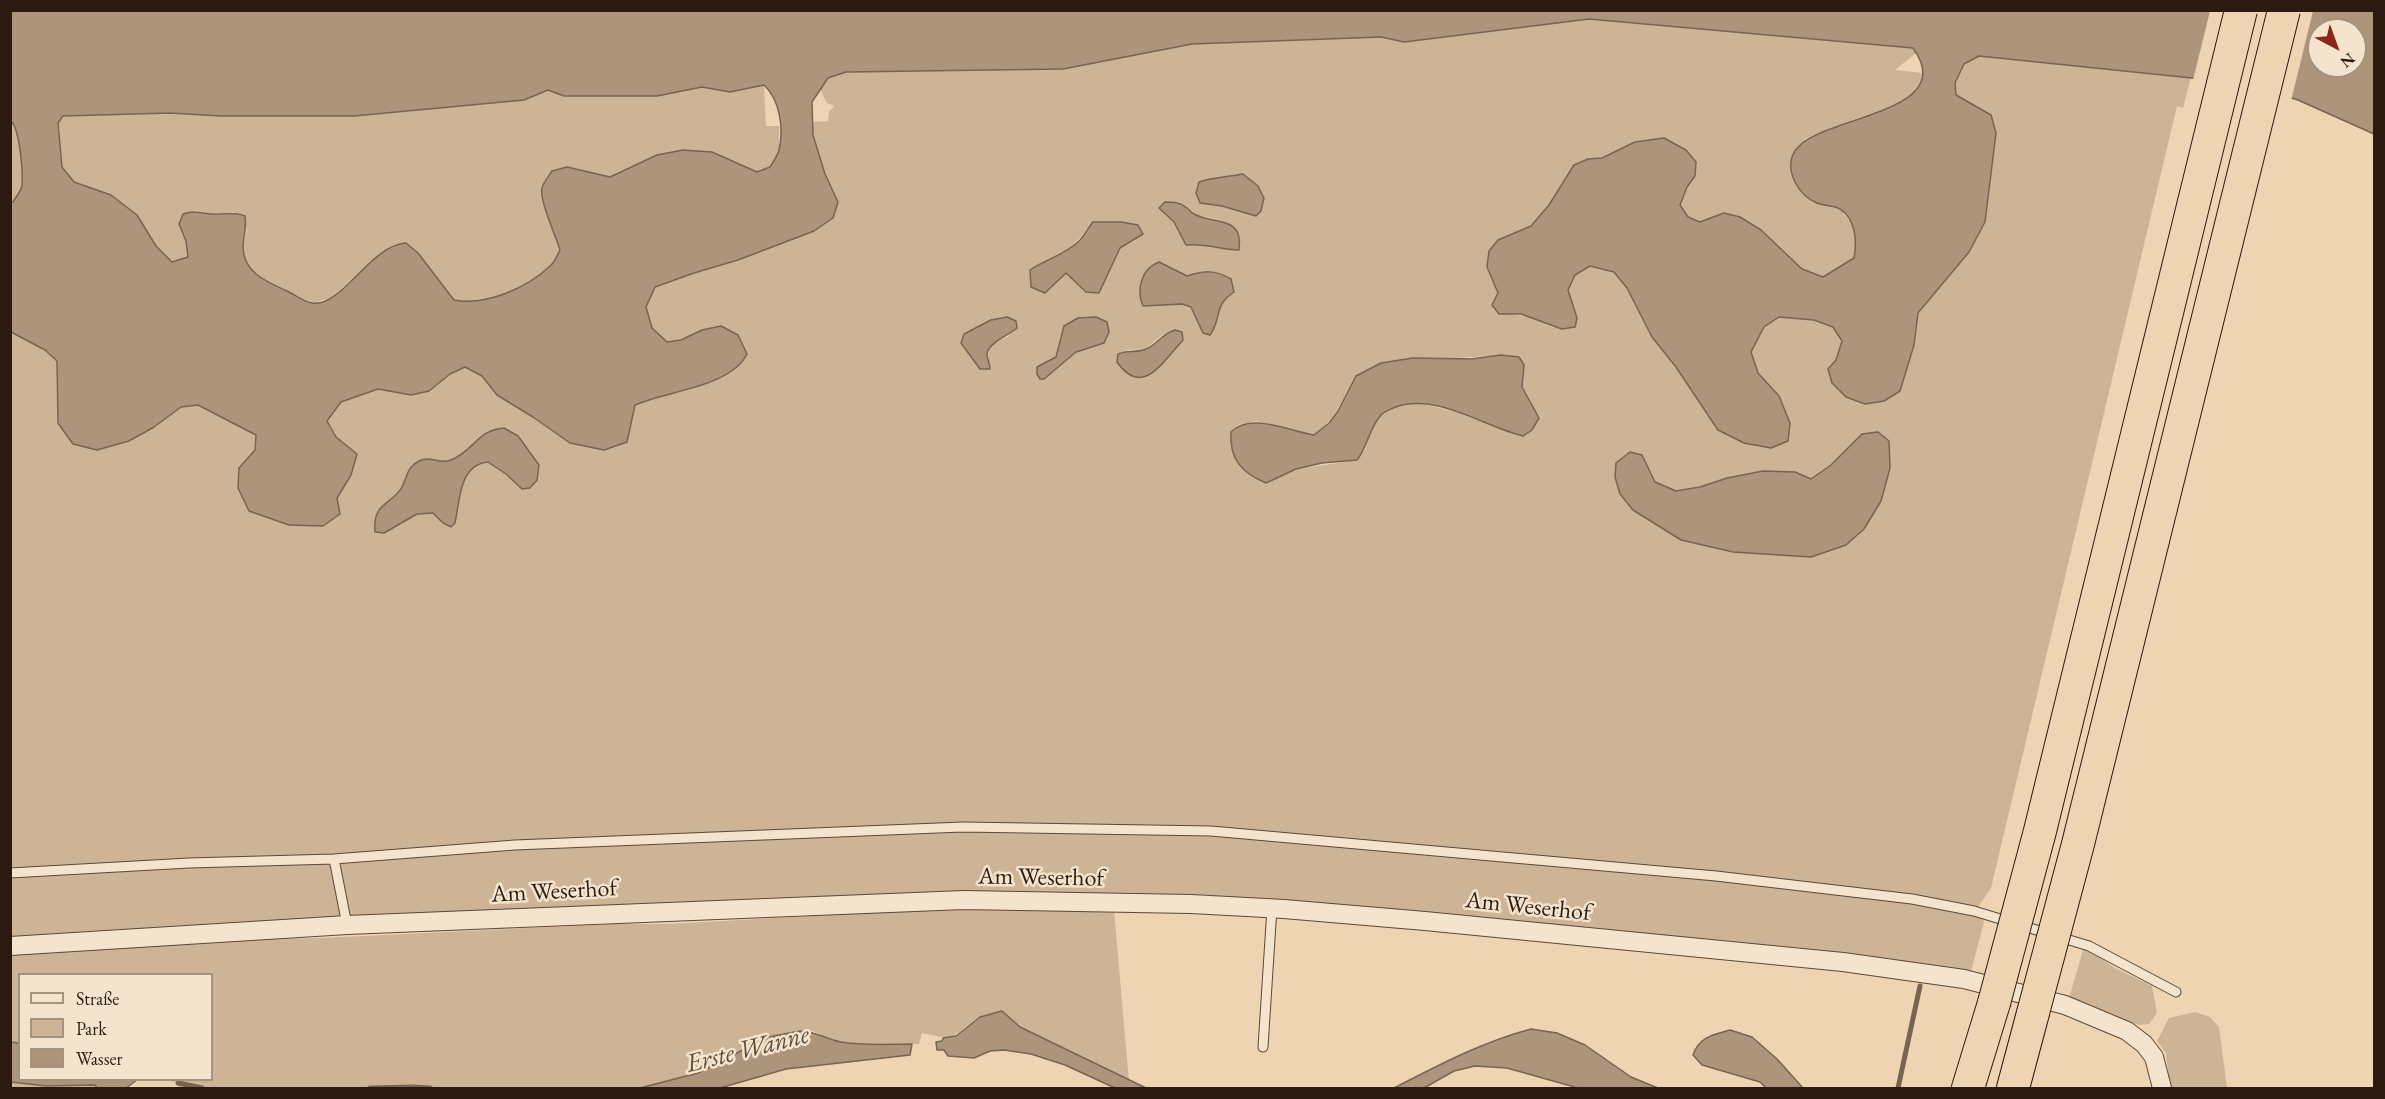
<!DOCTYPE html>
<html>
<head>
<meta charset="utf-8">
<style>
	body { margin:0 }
	#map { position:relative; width:2385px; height:1099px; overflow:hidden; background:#eed4b2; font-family:"EB Garamond",serif }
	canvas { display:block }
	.frame { position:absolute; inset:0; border:12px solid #2c1a10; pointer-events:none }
	.legend { position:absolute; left:18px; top:973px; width:195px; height:108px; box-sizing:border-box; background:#f4e3cd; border:2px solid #a49381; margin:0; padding:8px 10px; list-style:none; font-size:18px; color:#2c1a10 }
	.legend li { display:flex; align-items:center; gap:12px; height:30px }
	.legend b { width:30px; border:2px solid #a49381 }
	.north { position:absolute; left:2307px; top:18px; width:60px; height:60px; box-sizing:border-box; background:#f4e3cd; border:2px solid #a49381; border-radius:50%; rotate:139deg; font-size:16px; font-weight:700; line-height:24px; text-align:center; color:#2c1a10 }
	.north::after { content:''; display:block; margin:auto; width:21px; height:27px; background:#8f2418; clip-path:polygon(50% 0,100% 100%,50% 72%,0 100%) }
</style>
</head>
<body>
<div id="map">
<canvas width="2385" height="1099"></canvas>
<div class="frame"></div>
<ul class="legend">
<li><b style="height:8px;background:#f4e3cd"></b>Straße</li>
<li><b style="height:16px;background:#cdb496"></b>Park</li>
<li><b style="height:16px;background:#ac957b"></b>Wasser</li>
</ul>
<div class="north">N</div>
</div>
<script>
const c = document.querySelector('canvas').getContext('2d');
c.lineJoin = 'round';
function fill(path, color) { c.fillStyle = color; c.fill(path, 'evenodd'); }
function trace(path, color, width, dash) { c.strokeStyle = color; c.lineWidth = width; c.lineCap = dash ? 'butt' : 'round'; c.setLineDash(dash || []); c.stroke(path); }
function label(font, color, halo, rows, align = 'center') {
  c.font = font + ' "EB Garamond",serif'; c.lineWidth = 5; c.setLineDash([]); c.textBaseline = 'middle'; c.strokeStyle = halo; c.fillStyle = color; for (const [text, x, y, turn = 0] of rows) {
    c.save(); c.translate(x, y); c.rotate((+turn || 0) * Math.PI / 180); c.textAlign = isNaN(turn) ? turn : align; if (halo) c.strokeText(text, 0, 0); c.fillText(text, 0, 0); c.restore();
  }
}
const green = new Path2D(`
	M1589 19 1913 48 1916 53 1895 70 1923 73C1917 105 1889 107 1863 116 1843 123 1825 131 1806 139L1818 204 1839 208 1850 221 1857 243 1854 258 1823 277 1802 269 1761 230 1740 217 1724 213 1700 222 1688 217 1680 205 1687 187 1695 176 1635 142 1602 158 1588 159 1574 165 1549 205 1531 226 1498 240 1487 267 1498 293 1499 314C1525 314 1549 322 1575 327L1577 318 1568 290 1575 275 1590 266 1614 272 1627 288 1652 337 1676 367 1718 430 1779 396 1758 373 1751 352 1764 327 1779 317 1814 320 1833 327 1842 341 1836 360 1828 369 1846 397 1865 404 1884 401 1900 391 1914 345 1918 314 1969 252 1985 222 1996 133 1970 104 1956 95 1955 83 1963 64 1979 56 2191 77 2183 108 2177 106 1991 888 1978 907 1984 922 1970 975 1919 963 1204 899 11 939V332L45 350 57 361 58 423 154 427 181 407 198 405 256 435 255 450 239 468 238 488 337 498 351 475 336 437 327 420 341 402 378 389 411 395 429 391 450 374 464 367 482 376 497 395 533 417 627 442 634 405 651 397 702 330 681 340 667 342 652 328 646 307 655 287 694 273 738 260 814 231 833 218 838 202C826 177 814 150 812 122L828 121 829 112 834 106 827 103 820 89 828 78 846 72 1063 69 1192 44 1382 37 1404 42ZM1243 174 1256 216 1222 206 1211 178 1228 177ZM1188 208 1192 213C1214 221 1233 216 1240 242L1228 250 1211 244 1186 245 1174 222ZM1093 222H1121L1138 225 1136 240 1120 248 1086 292 1066 273 1045 293 1042 262C1070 252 1075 243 1093 222ZM1159 262 1187 276 1204 271 1222 300 1214 329 1203 332 1191 308 1182 304 1143 306ZM1007 317 1009 336C987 347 987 344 990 369H980L961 343 964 334 991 320ZM1163 334 1183 340 1150 373 1126 350 1145 349ZM1104 343 1076 352 1044 379H1040L1037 367 1056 357 1059 346ZM1501 355 1524 365 1522 387 1539 418 1523 436C1485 427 1416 386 1382 413 1372 421 1368 439 1365 450L1345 462 1296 469 1266 483C1236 470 1237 462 1231 432L1238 425 1256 421 1314 435C1330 422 1339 410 1347 391L1446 359ZM1862 434 1890 468 1881 501 1864 529 1811 557 1733 552 1616 463 1676 491 1700 487 1727 478 1795 472 1811 479 1831 465Z
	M764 85 766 126H779V151L770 167 757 172 712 152 683 150 657 155 610 177 589 173 553 226 560 250C557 256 555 262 551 266 533 283 481 309 456 301 450 299 445 290 440 285 426 271 410 257 395 244L374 259 331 298 312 303 262 280 248 266 243 248 247 228 234 212 212 214 195 210 179 224 186 241 188 258 172 262 156 246 137 215 111 195 74 182 62 167 58 123 63 116 170 113 354 116 524 100 548 90 564 96H657L702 87 730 92Z
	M10 121C20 130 23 172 22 186 21 192 16 197 13 202H10Z
	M956 908 1114 910 1129 1082 1019 1027 1002 1011C994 1013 985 1014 978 1018 949 1036 960 1042 922 1033L919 1044C881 1044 848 1049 813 1031L744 1049 698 1073 640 1088H177L178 1083 163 1080H212V974H20L19 1043 11 1042V952L185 940 322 938 612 924H668Z
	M2083 950 2093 953 2115 968 2152 986 2157 1013 2149 1024 2139 1025 2068 1002Z
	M2195 1012 2210 1017 2219 1027 2227 1088H2170L2166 1053 2157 1041 2169 1018Z
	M11 1082 46 1086 96 1085 97 1088H11Z`);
const water = new Path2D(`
	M11 11H2374V134L2298 100 2240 83 1979 56 1964 64 1955 83 1956 95 1991 115 1996 133 1985 222 1969 252 1918 313 1914 345 1900 391 1884 401 1865 404 1846 397 1832 383 1828 369 1836 360 1842 341 1833 327 1814 320 1779 317 1764 327 1751 352 1758 373 1779 396 1790 423 1788 441 1771 448 1744 443 1718 430 1676 367 1652 337 1627 288 1614 272 1590 266 1575 275 1568 290 1577 318 1575 327 1562 329 1521 314H1499L1492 305 1498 293 1487 267 1489 251 1498 240 1531 226 1549 205 1574 165 1588 159 1602 158 1635 142 1664 138 1686 150 1696 162 1695 176 1687 187 1680 205 1688 217 1700 222 1724 213 1740 217 1761 230 1802 269 1823 277 1854 258C1857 242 1856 219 1840 209 1834 205 1824 206 1817 203 1799 196 1783 170 1795 151 1817 115 1962 115 1913 48L1589 19 1404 42 1381 37 1192 44 1063 69 846 72 828 78 812 102 813 135 825 174 838 202 833 218 814 231 738 260 694 273 655 287 646 307 652 328 667 342 681 340 702 330 721 326 738 335 747 354C731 387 666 391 635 405L627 442 604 450 570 443 533 417 497 395 482 376 465 367 450 374 429 391 411 395 378 389 341 402 327 421 336 437 357 454 351 475 337 498 340 514 323 526 289 525 249 511 238 488 239 468 255 450 256 435 198 405 181 407 154 427 129 441 97 450 73 444 58 423 57 361 45 350 11 332 10 202H13C16 197 21 191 22 186 23 172 20 130 11 121ZM2319 30H2355V66H2319ZM764 85C780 100 784 128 779 150 778 155 773 162 770 167L757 172 712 152 683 150 657 155 610 177 567 167 552 171C549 176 543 183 542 188 539 200 556 236 560 250 557 256 555 262 550 266 527 288 486 306 454 300L418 253 406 243C370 245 342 308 312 303 304 302 294 294 287 291 267 282 244 273 243 248 243 237 247 228 245 216 233 211 224 215 212 214 200 213 195 210 183 214L179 224 186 241 188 257 172 262 156 246 137 215 111 195 74 182 62 167 58 123 63 116 170 113 221 116H354L524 100 548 90 564 96H657L702 87 730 92Z
	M1243 174 1258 186 1264 198 1261 211 1256 216 1222 206 1200 203 1196 193 1199 182C1214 177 1228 177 1243 174Z
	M1165 202C1173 202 1180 202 1187 208 1193 212 1188 211 1194 214 1214 225 1244 215 1239 250 1219 250 1209 243 1186 245L1174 222 1159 208Z
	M1093 222H1121L1138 225 1143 234 1120 248 1099 293 1086 292 1066 273 1045 293 1031 287 1030 270C1046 259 1065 255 1079 241 1084 236 1088 228 1093 222Z
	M1159 262 1187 276C1204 271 1214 269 1231 279L1234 292C1212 307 1223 317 1210 335L1203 333 1191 307 1182 304 1143 306C1136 290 1141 269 1159 262Z
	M1007 317 1016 321 1017 328C1009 335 988 343 987 354 987 358 990 364 990 369H980L961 343 964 334 991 320Z
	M1096 317 1107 322 1109 332 1104 343 1076 352 1044 379H1040L1037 374V367L1056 357 1064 326 1078 318Z
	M1175 330 1182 332 1183 340C1162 363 1142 398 1117 362L1118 354C1127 350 1137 353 1146 349 1158 344 1160 335 1175 330Z
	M1501 355 1519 357 1524 365 1522 387 1539 418 1532 430 1523 436C1482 426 1434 391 1393 408 1389 410 1384 412 1381 415 1369 428 1368 446 1357 460L1322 463 1296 469 1266 483C1242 473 1229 459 1231 432 1251 412 1288 431 1314 435L1329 423 1338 411 1356 376 1381 363 1413 358 1471 359Z
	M504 428 518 436 539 465 537 480 530 488 522 489 506 474 488 462C459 465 460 500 455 523L451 527 443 523 433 513 417 514 384 533 375 532C372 502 392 505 402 487 408 476 406 468 419 461 430 455 440 465 451 460 474 451 477 430 504 428Z
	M1878 432 1889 441 1890 468 1881 501 1864 529 1846 545 1811 557 1733 552 1681 540 1633 510 1620 494 1615 477 1616 463 1630 452 1642 455 1655 482 1676 491 1700 487 1727 478 1763 471 1795 472 1811 479 1831 465 1862 434Z
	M1002 1011 1020 1027 1146 1088H1115L1065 1065 1031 1054 1004 1050 990 1051 974 1058 948 1056 944 1050H937L936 1042 942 1041 943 1038 956 1036 980 1017Z
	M1531 1029 1557 1033 1585 1045 1631 1077 1658 1088H1578L1507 1068 1475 1066 1454 1071 1424 1088H1394C1439 1065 1482 1042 1531 1029Z
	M1730 1030 1752 1037 1777 1059 1803 1088H1766L1760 1082 1702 1065 1693 1055C1699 1037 1712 1035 1730 1030Z
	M800 1031C816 1031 825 1039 841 1042 864 1046 888 1044 912 1044L910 1055 786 1069 720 1088H640L698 1073 768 1037Z
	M11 1042 19 1043 20 1080H137L126 1088H97L95 1085 46 1086 11 1082Z`);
const pier = new Path2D(`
	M2210 11H2313L2291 101 2239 86 2193 80Z`);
const stream = new Path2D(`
	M178 1083 202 1088
	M370 1088 413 1087 430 1088
	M1898 1088 1920 986`);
const lane = new Path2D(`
	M334 859 347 925
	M10 873 189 863 334 859 515 845 963 827 1211 831 1716 876 1912 899 1974 911 2089 946 2176 992
	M1263 1047 1272 908`);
const street = new Path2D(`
	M10 946 347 925 964 900 1191 904 1284 909 1425 921 1843 962 1964 979 2065 1005 2127 1031 2144 1044 2154 1057 2162 1088`);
const highway = new Path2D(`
	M1968 1088 1994 1003
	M2013 1088 2033 1013`);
const highwayBridge = new Path2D(`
	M1994 1003 2040 831 2241 10
	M2033 1013 2078 844 2284 10`);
const streetNames = [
	["Am Weserhof",1041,878,1],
	["Am Weserhof",554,892,-3],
	["Am Weserhof",1528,907,6]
];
const waterNames = [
	["Erste Wanne",748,1050,-14]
];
fill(green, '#cdb496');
fill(water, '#ac957b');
trace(water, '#796450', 1.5);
fill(pier, '#eed4b2');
trace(stream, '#796450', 5);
trace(lane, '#5c4838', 11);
trace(street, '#5c4838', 20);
trace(highway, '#2c1a10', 34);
trace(lane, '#f4e3cd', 9);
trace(street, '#f4e3cd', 18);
trace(highway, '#eed4b2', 32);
trace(highwayBridge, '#2c1a10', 34, []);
trace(highwayBridge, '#eed4b2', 32);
label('24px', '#2c1a10', '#f4e3cd', streetNames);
label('italic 26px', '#5f4b3b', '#f4e3cd', waterNames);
</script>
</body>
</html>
